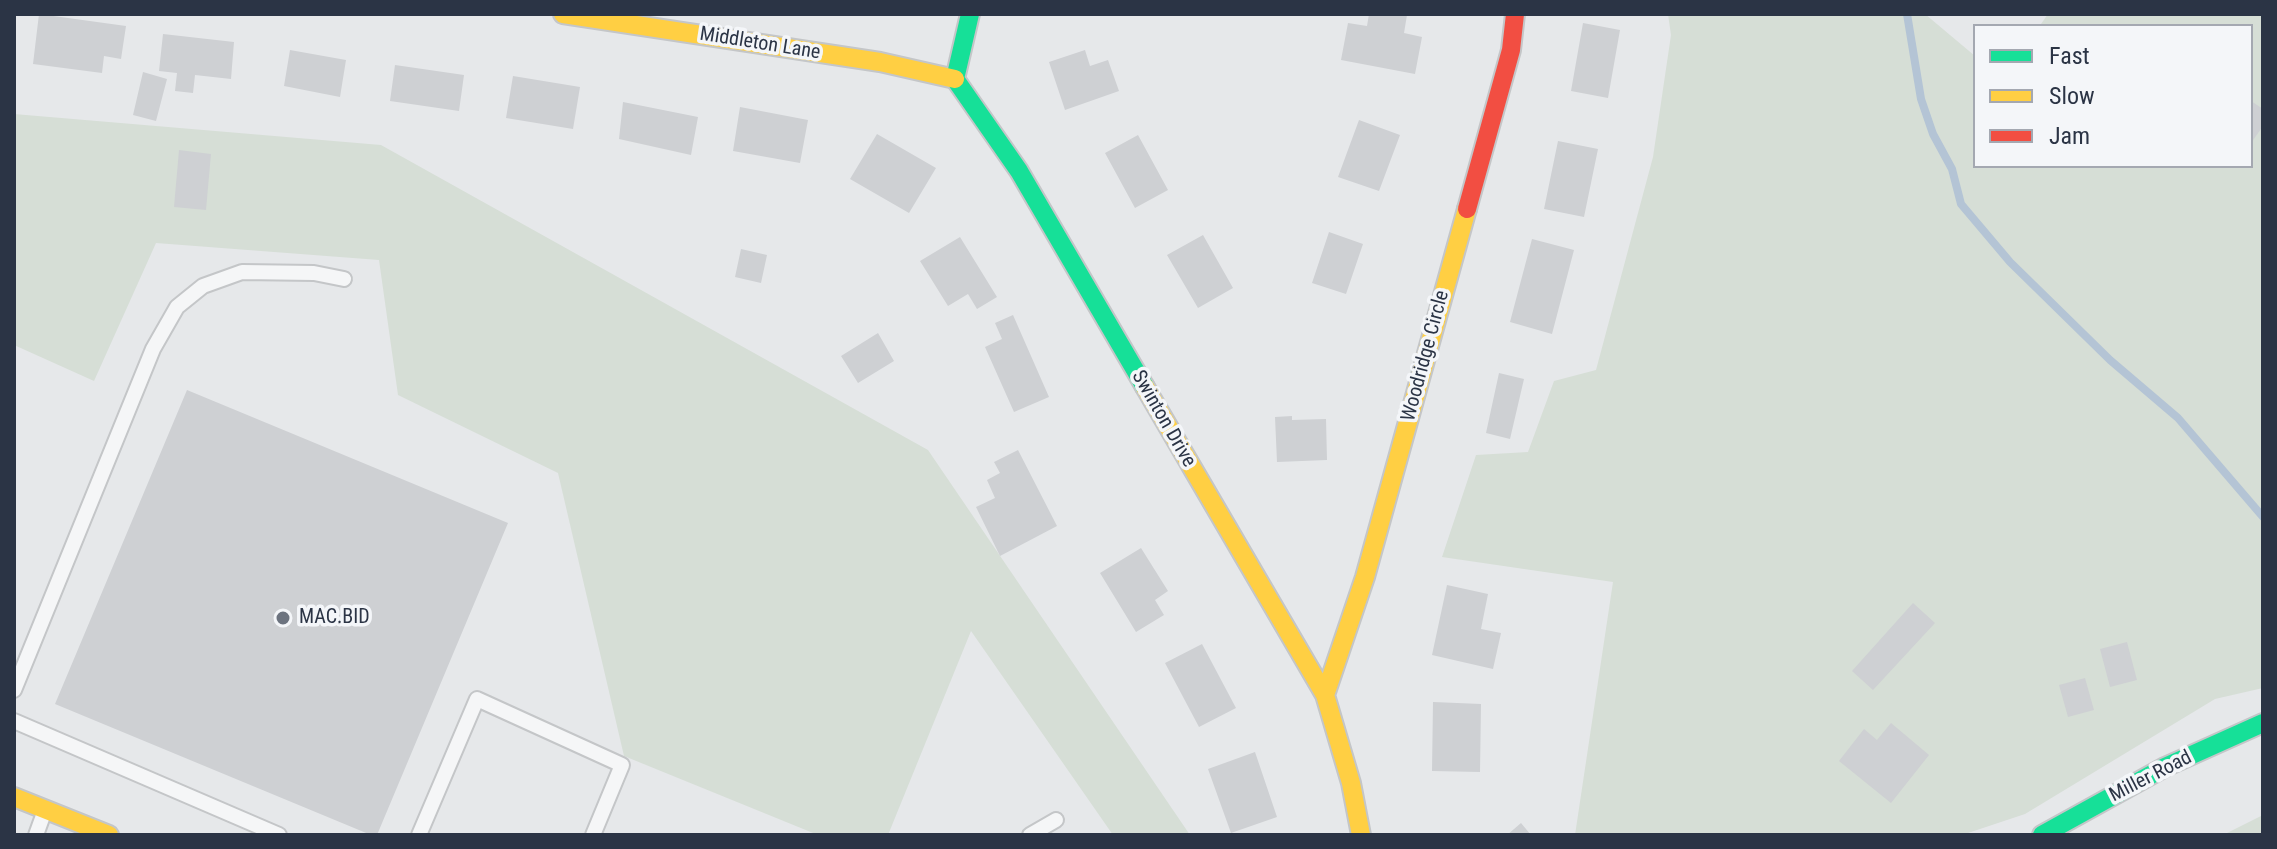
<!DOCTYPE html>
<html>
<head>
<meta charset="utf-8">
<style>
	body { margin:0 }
	#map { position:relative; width:2277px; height:849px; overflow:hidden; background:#e6e8ea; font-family:"Roboto Condensed",sans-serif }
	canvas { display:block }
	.frame { position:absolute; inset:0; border:16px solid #2b3445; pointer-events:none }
	.legend { position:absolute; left:1973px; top:24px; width:280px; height:144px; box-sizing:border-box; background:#f4f6f9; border:2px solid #a4a8b1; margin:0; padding:10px 14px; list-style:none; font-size:24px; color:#2b3445 }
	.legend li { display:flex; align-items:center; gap:16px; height:40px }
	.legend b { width:40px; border:2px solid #a4a8b1 }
</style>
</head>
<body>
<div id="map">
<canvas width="2277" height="849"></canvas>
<div class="frame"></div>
<ul class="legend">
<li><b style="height:10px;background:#16e098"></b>Fast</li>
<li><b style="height:10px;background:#ffcf43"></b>Slow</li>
<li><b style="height:10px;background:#f24e42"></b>Jam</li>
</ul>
</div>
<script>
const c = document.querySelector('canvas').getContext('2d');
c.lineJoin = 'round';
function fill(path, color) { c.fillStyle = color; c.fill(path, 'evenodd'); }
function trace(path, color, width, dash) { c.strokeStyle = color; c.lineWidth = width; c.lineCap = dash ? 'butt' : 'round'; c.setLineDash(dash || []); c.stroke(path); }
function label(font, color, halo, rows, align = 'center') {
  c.font = font + ' "Roboto Condensed",sans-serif'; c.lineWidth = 7; c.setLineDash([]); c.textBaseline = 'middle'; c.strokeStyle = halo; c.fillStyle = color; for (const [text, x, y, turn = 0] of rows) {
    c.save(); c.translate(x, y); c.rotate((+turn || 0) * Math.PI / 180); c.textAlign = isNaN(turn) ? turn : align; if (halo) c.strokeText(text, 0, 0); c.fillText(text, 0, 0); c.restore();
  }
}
const green = new Path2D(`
	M1668 14H1925L1975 56V166H2251V26H2037L2041 24 2048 14H2263V688L2215 699 2025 814 1962 835H1575L1613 582 1442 557 1476 455 1528 452 1554 381 1596 370 1653 157 1671 35Z
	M14 114 381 145 928 450 1190 835H1113L971 631 888 835H818L624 756 558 473 398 395 379 260 156 243 94 381 14 345Z
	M2263 815V835H2223Z`);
const stream = new Path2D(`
	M1907 14 1921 99 1933 134 1952 169 1961 204 2010 262 2110 360 2178 418 2263 517`);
const building = new Path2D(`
	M39 14 126 26 121 59 104 56 102 73 33 64Z
	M1369 14 1407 15 1404 33 1422 37 1415 74 1341 60 1348 23 1367 26Z
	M1583 23 1620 30 1608 98 1571 91Z
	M163 34 234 42 231 79 195 75 193 93 175 91 177 73 159 71Z
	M290 50 346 60 340 97 284 86Z
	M1085 50 1090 66 1108 60 1119 91 1065 110 1049 62Z
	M395 65 464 75 459 111 390 101Z
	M143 72 167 79 156 121 133 115Z
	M513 76 580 87 573 129 506 118Z
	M2251 101 2263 109V126L2251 143Z
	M623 102 698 117 691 155 619 139Z
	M740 107 808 120 800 163 733 151Z
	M1359 120 1400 135 1379 191 1338 177Z
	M877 134 936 168 909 213 850 179Z
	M1138 135 1168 190 1135 208 1105 153Z
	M1558 141 1598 149 1584 217 1544 209Z
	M179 150 211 154 206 210 174 207Z
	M1329 232 1363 244 1346 294 1312 283Z
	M1203 235 1233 288 1198 308 1167 255Z
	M960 237 997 297 977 309 968 294 948 306 920 261Z
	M1532 239 1574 250 1552 334 1510 322Z
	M741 249 767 255 761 283 735 277Z
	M1013 315 1049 397 1014 412 985 347 1002 339 995 323Z
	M878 333 894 361 858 383 841 356Z
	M1499 373 1524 379 1510 439 1486 433Z
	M187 390 508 523 377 835H371L55 704Z
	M1292 416V420L1326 419 1327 460 1277 462 1275 417Z
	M1018 450 1057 526 1000 556 976 507 995 498 987 480 1000 473 994 462Z
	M1141 548 1168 591 1155 600 1164 615 1136 632 1100 573Z
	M1447 585 1488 594 1481 629 1501 633 1493 669 1432 655Z
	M1913 603 1935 623 1873 690 1852 671Z
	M2127 642 2137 680 2110 687 2100 649Z
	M1202 644 1236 708 1199 727 1165 663Z
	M2085 678 2094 710 2068 717 2059 685Z
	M1433 702 1481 704 1480 772 1432 771Z
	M1891 723 1929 755 1891 803 1839 761 1864 729 1877 740Z
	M1255 752 1277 817 1231 833 1208 769Z
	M1521 823 1531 835H1507Z`);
const lane = new Path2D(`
	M14 690 153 349 177 307 203 286 242 272 314 273 344 279
	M14 721 279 835
	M36 835 45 810
	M419 835 477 699 622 765 593 835
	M1030 835 1056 820`);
const fast = new Path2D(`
	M970 14 955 79 1019 171 1145 387
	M2042 835 2165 767 2263 723`);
const slow = new Path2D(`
	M563 14 880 62 955 79
	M1145 387 1325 695 1351 783 1361 835
	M1325 695 1365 577 1467 209
	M14 797 109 835`);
const jam = new Path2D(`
	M1467 209 1511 50 1515 14`);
const markers = [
	[283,618,8,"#6c737f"]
];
const streetNames = [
	["Middleton Lane",760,44,9],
	["Woodridge Circle",1426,356,-75],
	["Swinton Drive",1163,419,60],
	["Miller Road",2151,777,-27]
];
const poiNames = [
	["MAC.BID",299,618]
];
fill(green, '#d6ded6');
trace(stream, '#b4c4d5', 8);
fill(building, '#ced0d3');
trace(lane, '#c4c6c8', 18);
trace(fast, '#c4c6c8', 22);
trace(slow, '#c4c6c8', 22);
trace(jam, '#c4c6c8', 22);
trace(lane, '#f5f6f7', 14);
trace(fast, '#16e098', 18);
trace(slow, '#ffcf43', 18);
trace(jam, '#f24e42', 18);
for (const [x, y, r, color] of markers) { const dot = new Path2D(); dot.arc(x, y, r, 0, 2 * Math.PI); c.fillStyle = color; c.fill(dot); trace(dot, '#f4f6f9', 3); }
label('20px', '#2b3445', '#f4f6f9', streetNames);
label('20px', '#2b3445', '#f4f6f9', poiNames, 'left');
</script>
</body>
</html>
